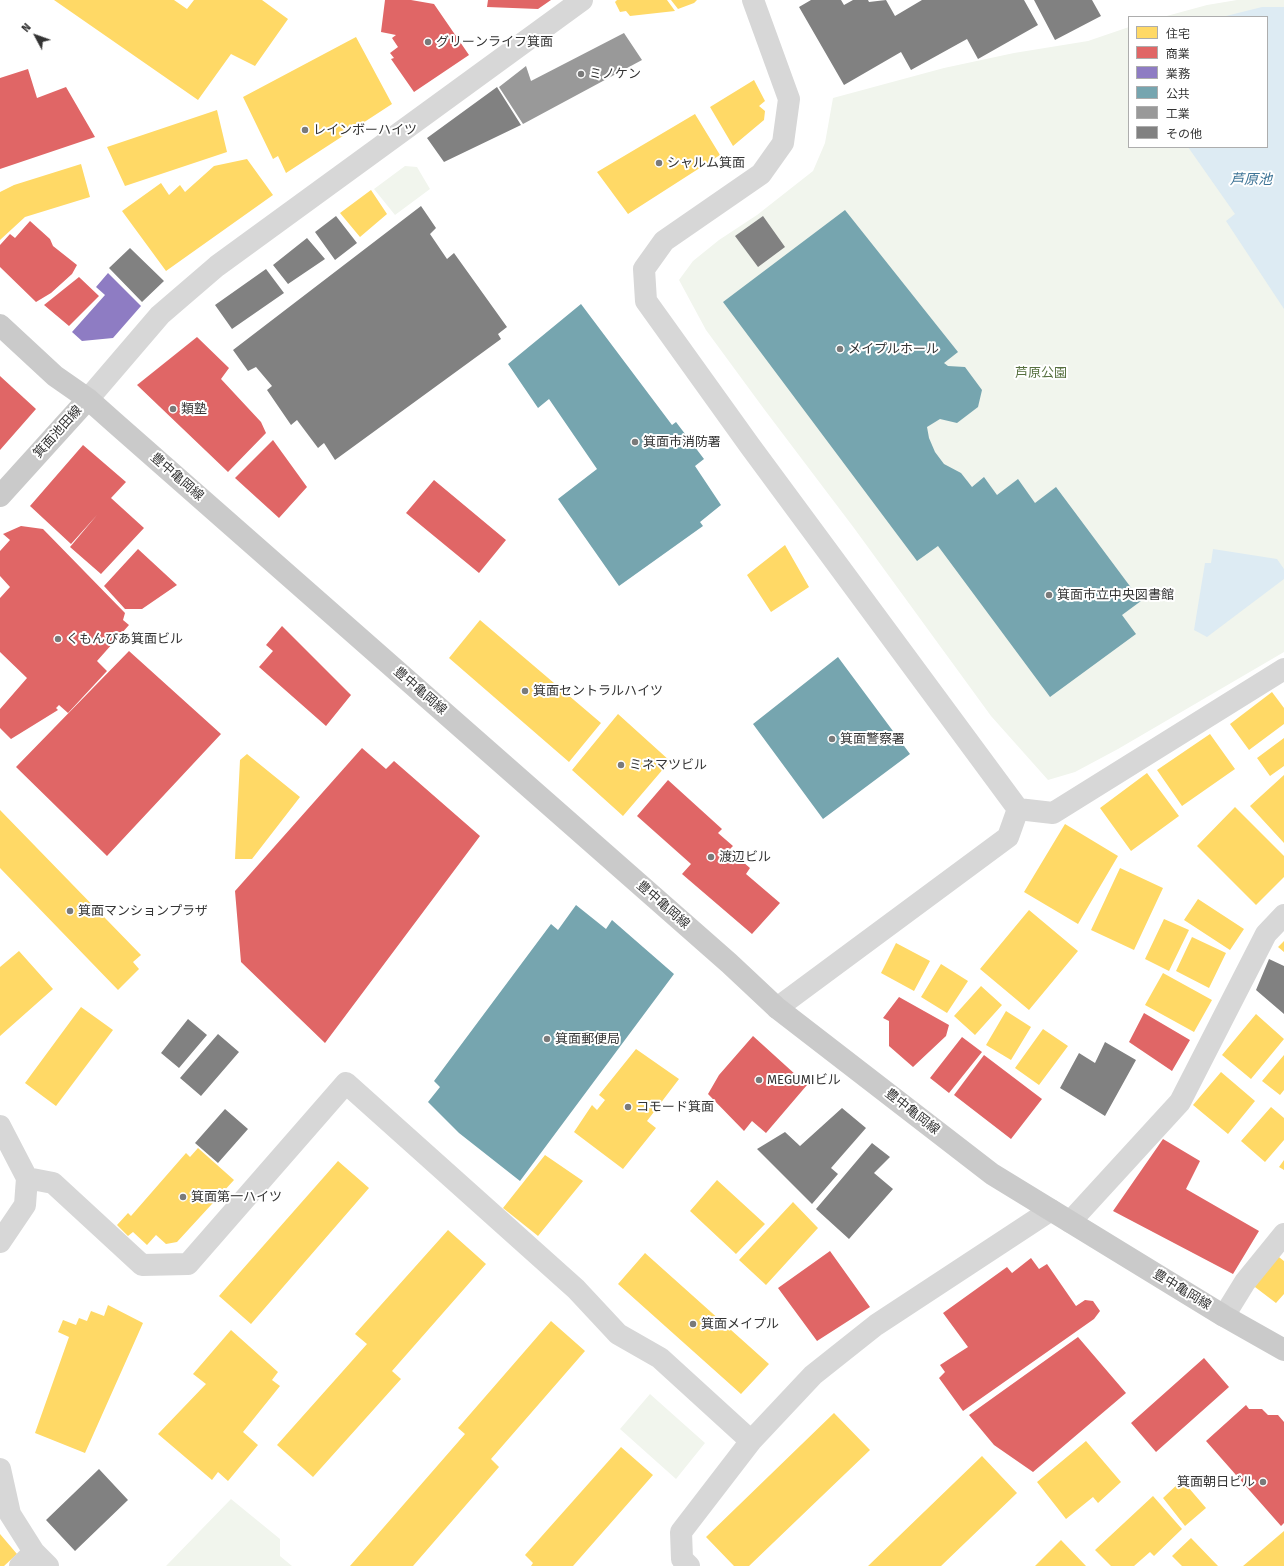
<!DOCTYPE html>
<html>
<head>
<meta charset="utf-8">
<style>
	body { margin:0 }
	#map { position:relative; width:1284px; height:1566px; overflow:hidden; background:#fff; font-family:"Fira Sans","Noto Sans JP",sans-serif }
	canvas { display:block }
	.legend { position:absolute; left:1128px; top:16px; width:140px; height:132px; box-sizing:border-box; background:#fff; border:1px solid #adadad; margin:0; padding:5px 7px; list-style:none; font-size:12px; color:#333 }
	.legend li { display:flex; align-items:center; gap:8px; height:20px }
	.legend b { width:20px; border:1px solid #adadad }
	.north { position:absolute; left:16px; top:16px; width:40px; height:40px; -webkit-text-stroke:3px #fff; paint-order:stroke; rotate:311deg; font-size:11px; font-weight:700; line-height:16px; text-align:center; color:#333 }
	.north::after { content:''; display:block; margin:auto; width:14px; height:18px; background:#333; clip-path:polygon(50% 0,100% 100%,50% 72%,0 100%) }
</style>
</head>
<body>
<div id="map">
<canvas width="1284" height="1566"></canvas>
<ul class="legend">
<li><b style="height:11px;background:#ffd966"></b>住宅</li>
<li><b style="height:11px;background:#e06666"></b>商業</li>
<li><b style="height:11px;background:#8e7cc3"></b>業務</li>
<li><b style="height:11px;background:#76a5af"></b>公共</li>
<li><b style="height:11px;background:#999"></b>工業</li>
<li><b style="height:11px;background:#818181"></b>その他</li>
</ul>
<div class="north">N</div>
</div>
<script>
const c = document.querySelector('canvas').getContext('2d');
c.lineJoin = 'round';
function fill(path, color) { c.fillStyle = color; c.fill(path, 'evenodd'); }
function trace(path, color, width, dash) { c.strokeStyle = color; c.lineWidth = width; c.lineCap = dash ? 'butt' : 'round'; c.setLineDash(dash || []); c.stroke(path); }
function label(font, color, halo, rows, align = 'center') {
  c.font = font + ' "Fira Sans","Noto Sans JP",sans-serif'; c.lineWidth = 4; c.setLineDash([]); c.textBaseline = 'middle'; c.strokeStyle = halo; c.fillStyle = color; for (const [text, x, y, turn = 0] of rows) {
    c.save(); c.translate(x, y); c.rotate((+turn || 0) * Math.PI / 180); c.textAlign = isNaN(turn) ? turn : align; if (halo) c.strokeText(text, 0, 0); c.fillText(text, 0, 0); c.restore();
  }
}
const green = new Path2D(`
	M1237 0H1284V652L1118 749 1075 772 1048 780 991 716 854 528 764 409 706 330 679 280 693 261 719 240 757 215 813 171 825 143 833 98 944 68 1014 53 1088 41 1129 27V147H1267V17H1163L1207 5Z
	M405 166 417 167 430 189 395 215 374 189Z
	M650 1394 705 1443 676 1479 620 1429Z
	M231 1499 280 1539V1556L292 1566H166Z`);
const water = new Path2D(`
	M1262 7H1284V309L1226 221 1235 214 1188 147H1267V17H1222Z
	M1213 549 1277 559 1284 569V579L1207 637 1194 630 1205 563H1211Z`);
const homes = new Path2D(`
	M54 0H174L187 9 194 0H262L288 19 255 66 231 54 198 100Z
	M617 0H667L675 11 630 16 626 11 620 12 615 2Z
	M671 0H697L694 3 678 9Z
	M356 37 392 104 286 173 278 156 273 159 243 97Z
	M754 80 765 101 759 106 765 111 764 120 733 146 710 107Z
	M217 110 227 152 125 186 107 147Z
	M695 114 720 155 628 214 597 172Z
	M247 159 273 195 166 271 122 211 161 183 169 195 180 185 185 192 214 166Z
	M81 164 90 197 25 217 0 240V192L14 185Z
	M371 190 387 214 360 237 340 213Z
	M785 545 809 587 771 612 747 575Z
	M480 620 601 723 569 762 449 658Z
	M1272 692 1284 708V724L1249 750 1230 724Z
	M618 714 670 761 623 816 572 770Z
	M1210 734 1235 769 1182 806 1157 770Z
	M1284 738V766L1270 776 1257 758Z
	M247 754 300 797 252 859H235L240 760Z
	M1147 773 1179 816 1131 851 1100 808Z
	M1284 775V843L1250 806Z
	M1235 807 1284 856V877L1256 905 1197 846Z
	M0 810 141 955 133 962 139 969 118 990 0 868Z
	M1065 824 1118 856 1078 924 1024 892Z
	M1120 868 1163 888 1134 950 1091 930Z
	M1198 899 1244 929 1230 950 1184 920Z
	M1029 910 1078 951 1029 1010 980 969Z
	M1164 919 1189 930 1169 971 1145 959Z
	M1192 937 1226 953 1209 988 1176 971Z
	M1284 941V952L1278 947Z
	M896 943 930 961 914 991 881 973Z
	M19 951 53 989 0 1036V967Z
	M941 964 968 981 947 1013 921 997Z
	M1163 973 1212 1000 1194 1032 1145 1005Z
	M981 986 1002 1005 975 1035 954 1016Z
	M81 1007 113 1030 56 1106 25 1083Z
	M1006 1011 1031 1027 1011 1060 986 1045Z
	M1256 1014 1284 1039 1251 1079 1222 1055Z
	M1043 1029 1068 1046 1039 1085 1015 1068Z
	M636 1049 679 1079 647 1121 656 1128 623 1169 574 1132 592 1105 597 1110 605 1100 599 1095Z
	M1284 1055V1090L1280 1095 1262 1081Z
	M1221 1072 1255 1101 1228 1134 1193 1105Z
	M1271 1107 1284 1118V1140L1265 1162 1241 1141Z
	M198 1148 234 1180 177 1242 166 1244 156 1235 147 1245 133 1232 128 1236 117 1225 128 1213 131 1216 186 1153 190 1157Z
	M545 1155 583 1181 538 1236 503 1208Z
	M1284 1160V1170L1279 1167Z
	M338 1161 369 1188 251 1324 219 1296Z
	M717 1180 765 1224 736 1254 690 1211Z
	M793 1202 818 1228 766 1285 739 1260Z
	M448 1230 486 1264 392 1371 401 1379 313 1477 277 1445 367 1344 355 1334Z
	M645 1253 769 1364 741 1394 618 1284Z
	M1275 1254 1284 1261V1294L1276 1303 1251 1284Z
	M108 1305 143 1323 85 1453 35 1433 69 1337 58 1332 63 1320 76 1325 79 1318 87 1321 91 1311 104 1316Z
	M551 1321 585 1351 491 1459 499 1467 413 1566H350L465 1434 458 1428Z
	M231 1330 278 1372 272 1380 280 1386 243 1432 258 1445 228 1481 218 1472 212 1480 158 1434 206 1384 193 1374Z
	M834 1413 870 1450 749 1566H734L706 1537Z
	M1086 1441 1121 1482 1098 1503 1093 1497 1066 1519 1037 1482Z
	M621 1447 653 1475 573 1566H531L533 1563 525 1555Z
	M982 1456 1017 1493 941 1566H868Z
	M1182 1480 1206 1508 1185 1526 1163 1498Z
	M1153 1496 1182 1529 1154 1556 1150 1552 1134 1566H1111L1095 1550Z
	M1284 1531V1566H1243Z
	M0 1534 17 1554 4 1566H0Z
	M1191 1538 1218 1566H1182L1172 1556Z
	M1061 1540 1086 1566H1035Z`);
const shops = new Path2D(`
	M385 0H411L434 4 469 55 414 92 391 59 394 58 390 53 398 47 392 38 396 35 381 32Z
	M488 0H551L538 9 487 7Z
	M28 69 37 98 66 87 95 137 0 169V78Z
	M30 221 50 239 53 246 77 265 72 274 51 293 36 302 0 267V245L10 234 15 238Z
	M79 277 99 296 69 326 44 305Z
	M197 337 229 368 221 379 261 422 266 433 228 472 137 385Z
	M0 376 36 409 0 450Z
	M273 440 307 487 279 518 235 478Z
	M83 445 126 482 111 498 144 528 101 574 70 547 97 515 71 544 30 506Z
	M434 480 506 540 479 573 406 513Z
	M21 526 43 529 125 613 123 620 129 625 97 661 107 671 68 713 59 705 56 708 58 710 11 739 0 728V709L27 678 0 652V598L10 587 0 576V551L10 540 3 534Z
	M138 549 177 585 142 609H125L104 586Z
	M282 626 351 695 326 726 259 667 273 651 266 645Z
	M129 651 221 734 107 856 16 767Z
	M362 748 386 769 394 761 480 836 325 1043 241 962 235 891Z
	M668 780 722 829 718 833 733 846 729 850 750 868 746 874 780 903 752 934 682 874 691 864 637 816Z
	M899 997 949 1025 946 1036 913 1067 889 1046V1021L883 1018Z
	M1144 1013 1190 1040 1172 1071 1129 1042Z
	M753 1036 807 1085 766 1133 752 1121 744 1131 708 1094 719 1075Z
	M962 1037 982 1052 949 1093 930 1078Z
	M984 1055 1042 1099 1011 1139 954 1095Z
	M1163 1139 1200 1161 1186 1189 1259 1231 1233 1274 1113 1211Z
	M830 1251 870 1307 817 1341 778 1288Z
	M1031 1258 1039 1269 1047 1264 1076 1306 1085 1300 1093 1301 1100 1311 1094 1319 963 1411 939 1378 945 1372 940 1365 968 1347 943 1313 1007 1267 1012 1273Z
	M1078 1337 1126 1393 1033 1472 994 1445 969 1415Z
	M1204 1358 1229 1387 1156 1452 1131 1423Z
	M1246 1405 1249 1409H1262L1268 1415H1278L1284 1422V1523L1281 1526 1206 1441Z`);
const offices = new Path2D(`
	M108 273 141 306 113 338 82 341 72 332 105 295 96 287Z`);
const public = new Path2D(`
	M845 210 958 352 944 363 948 366 965 367 982 390 978 407 957 423 940 419 927 427 929 438 935 452 944 464 961 473 972 487 984 477 997 495 1018 479 1035 503 1056 487 1141 601 1122 615 1136 634 1050 697 938 546 917 561 723 302Z
	M581 304 672 425 676 422 704 459 695 466 721 505 700 522 703 526 619 586 558 499 597 469 549 399 538 408 508 364Z
	M838 657 910 754 823 819 753 724Z
	M576 905 606 929 612 920 674 974 520 1181 459 1133 428 1102 440 1087 434 1081 551 924 558 930Z`);
const industry = new Path2D(`
	M624 33 642 60 523 124 499 87 526 66 531 81Z`);
const building = new Path2D(`
	M811 0H841L844 5 853 0H868L869 2 886 0 895 16 922 0H1024L1038 25 978 59 967 39 911 70 901 52 844 85 799 7Z
	M1034 0H1092L1101 16 1055 40Z
	M497 87 521 125 444 162 427 138Z
	M421 206 436 228 430 234 447 259 454 253 507 327 498 334 501 339 335 460 324 443 318 448 297 420 291 425 267 390 272 386 256 367 248 371 233 350Z
	M336 216 357 243 335 260 315 232Z
	M763 216 785 247 758 267 735 236Z
	M307 238 325 259 288 284 273 265Z
	M130 248 164 281 142 302 109 268Z
	M266 269 284 293 232 329 215 305Z
	M1269 959 1284 966V1014L1256 990Z
	M188 1019 207 1035 179 1068 161 1053Z
	M218 1034 239 1052 201 1096 180 1078Z
	M1105 1042 1136 1060 1105 1116 1060 1088 1079 1053 1095 1063Z
	M842 1108 866 1128 831 1168 838 1174 812 1204 757 1149 785 1132 800 1146Z
	M225 1109 248 1129 218 1163 195 1143Z
	M872 1143 890 1157 874 1173 893 1189 849 1239 816 1209Z
	M99 1469 128 1500 75 1551 46 1520Z`);
const minor = new Path2D(`
	M753 0 789 99 783 143 761 174 664 241 644 269 646 301 750 446 1018 809 1008 837 777 1008
	M88 399 160 315 217 266 582 0
	M1018 809 1053 813 1284 669
	M0 1126 27 1178 25 1205 0 1242
	M27 1178 53 1183 142 1265 188 1264 346 1083 576 1289 618 1334 660 1358 751 1441
	M1070 1222 1180 1102 1266 934 1284 915
	M1224 1316 1245 1282 1284 1234
	M0 1469 10 1514 34 1552 48 1566
	M20 1566 34 1552
	M689 1566 682 1559 681 1532 751 1441 813 1375 876 1325 1051 1210`);
const major = new Path2D(`
	M0 325 55 376 88 399 115 423 729 963 777 1008 992 1174 1224 1316 1284 1350
	M0 496 88 399`);
const markers = [
	[428,42,4,"#7a7a7a"],
	[581,74,4,"#7a7a7a"],
	[305,130,4,"#7a7a7a"],
	[659,163,4,"#7a7a7a"],
	[840,349,4,"#7a7a7a"],
	[173,409,4,"#7a7a7a"],
	[635,442,4,"#7a7a7a"],
	[1049,595,4,"#7a7a7a"],
	[58,639,4,"#7a7a7a"],
	[525,691,4,"#7a7a7a"],
	[832,739,4,"#7a7a7a"],
	[621,765,4,"#7a7a7a"],
	[711,857,4,"#7a7a7a"],
	[70,911,4,"#7a7a7a"],
	[547,1039,4,"#7a7a7a"],
	[759,1080,4,"#7a7a7a"],
	[628,1107,4,"#7a7a7a"],
	[183,1197,4,"#7a7a7a"],
	[693,1324,4,"#7a7a7a"],
	[1263,1482,4,"#7a7a7a"]
];
const poiNames = [
	["グリーンライフ箕面",436,42],
	["ミノケン",589,74],
	["レインボーハイツ",313,130],
	["シャルム箕面",667,163],
	["メイプルホール",848,349],
	["類塾",181,409],
	["箕面市消防署",643,442],
	["箕面市立中央図書館",1057,595],
	["くもんぴあ箕面ビル",66,639],
	["箕面セントラルハイツ",533,691],
	["箕面警察署",840,739],
	["ミネマツビル",629,765],
	["渡辺ビル",719,857],
	["箕面マンションプラザ",78,911],
	["箕面郵便局",555,1039],
	["MEGUMIビル",767,1080],
	["コモード箕面",636,1107],
	["箕面第一ハイツ",191,1197],
	["箕面メイプル",701,1324],
	["箕面朝日ビル",1255,1482,"right"]
];
const parkNames = [
	["芦原公園",1041,373]
];
const streetNames = [
	["箕面池田線",58,432,-48],
	["豊中亀岡線",177,477,41],
	["豊中亀岡線",420,691,41],
	["豊中亀岡線",663,905,41],
	["豊中亀岡線",912,1112,38],
	["豊中亀岡線",1182,1290,31]
];
const waterNames = [
	["芦原池",1251,180]
];
fill(green, '#f1f5ed');
fill(water, '#ddebf3');
fill(homes, '#ffd966');
fill(shops, '#e06666');
fill(offices, '#8e7cc3');
fill(public, '#76a5af');
fill(industry, '#999');
fill(building, '#818181');
trace(minor, '#d7d7d7', 22);
trace(major, '#cacaca', 22);
for (const [x, y, r, color] of markers) { const dot = new Path2D(); dot.arc(x, y, r, 0, 2 * Math.PI); c.fillStyle = color; c.fill(dot); trace(dot, '#fff', 1.5); }
label('13px', '#333', '#fff', poiNames, 'left');
label('13px', '#56703f', '#fff', parkNames);
label('13px', '#333', '#fff', streetNames);
label('italic 14px', '#3f7597', '#fff', waterNames);
</script>
</body>
</html>
